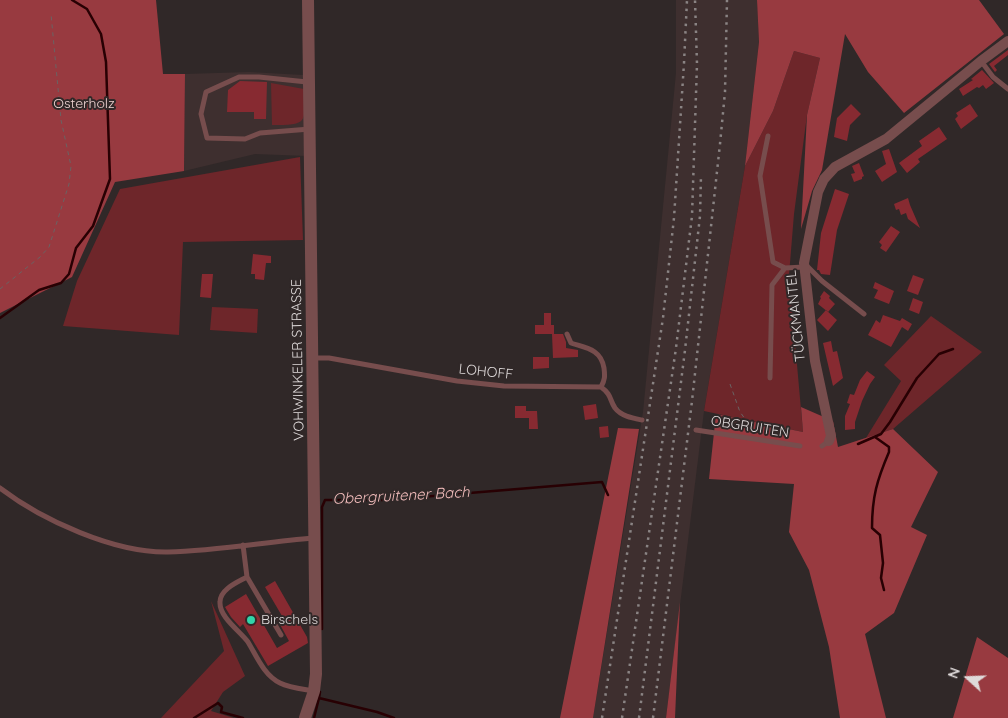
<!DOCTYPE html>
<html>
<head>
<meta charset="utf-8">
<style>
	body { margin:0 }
	#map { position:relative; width:1008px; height:718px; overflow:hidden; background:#302828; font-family:Quicksand,sans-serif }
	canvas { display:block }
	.north { position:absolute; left:943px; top:653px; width:50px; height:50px; -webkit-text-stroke:4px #302828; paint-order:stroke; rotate:290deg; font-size:14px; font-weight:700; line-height:20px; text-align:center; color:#dfdada }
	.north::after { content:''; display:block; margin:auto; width:18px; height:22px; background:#dfdada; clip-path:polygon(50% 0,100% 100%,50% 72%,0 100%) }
</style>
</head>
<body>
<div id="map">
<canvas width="1008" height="718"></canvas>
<div class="north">N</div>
</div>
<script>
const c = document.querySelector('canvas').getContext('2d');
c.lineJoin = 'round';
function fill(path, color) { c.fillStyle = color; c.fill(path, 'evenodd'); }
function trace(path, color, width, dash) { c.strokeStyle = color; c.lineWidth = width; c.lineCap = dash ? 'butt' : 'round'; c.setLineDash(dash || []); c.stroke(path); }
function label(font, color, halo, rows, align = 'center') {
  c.font = font + ' Quicksand,sans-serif'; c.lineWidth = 4; c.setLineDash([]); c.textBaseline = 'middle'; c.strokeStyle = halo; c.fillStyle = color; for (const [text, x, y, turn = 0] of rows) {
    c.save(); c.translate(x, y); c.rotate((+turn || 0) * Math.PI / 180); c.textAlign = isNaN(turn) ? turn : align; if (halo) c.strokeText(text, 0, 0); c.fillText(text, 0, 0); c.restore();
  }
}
const built = new Path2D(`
	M676 0H757L759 42 745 166 704 411 666 718H593L643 412 676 73Z
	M249 72 303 75 307 156 255 154 184 171 185 74Z`);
const green = new Path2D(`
	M794 51 820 58 807 115 794 214 789 275 803 432 704 411 745 166 773 111Z
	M271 83 304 89C306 124 307 125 272 125Z
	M300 157 303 240 183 242 179 335 63 326 77 281 120 189Z
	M212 307 258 309 257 333 210 330Z
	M931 316 982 352 893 429 866 438 901 381 884 365Z
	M211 601 245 676 223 692 211 711 234 718H161L224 651Z`);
const forest = new Path2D(`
	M0 0H156L163 74H185L184 171 115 182 72 277 0 313Z
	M757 0H979L1004 34 904 113 868 72 845 34 822 170 812 191 801 229 807 115 820 58 794 51 773 111 745 166 759 42Z
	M801 407 833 421 838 447 893 429 938 472 911 527 927 535 894 613 865 634 886 718H840L829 647 809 570 789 532 794 484 709 479 716 414 803 432Z
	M618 428 639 429 593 718H560Z
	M680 602 675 718H666Z
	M977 637 1008 658V718H953Z`);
const stream = new Path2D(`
	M0 318 39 290 61 283 69 274 76 248 93 226 110 179 106 62 101 34 87 9 72 0
	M875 437 889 447V452C877 480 872 497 872 528L880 535 883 563 881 578 884 590
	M858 444 881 434 890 422 917 378 939 354 953 349
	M322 629V507L325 500H385L602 482 608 495
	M319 698 320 692
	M194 718 218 703 222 707 221 712 243 718
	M314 718 319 698 377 712 394 718`);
const building = new Path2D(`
	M1008 50V55L994 66 997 70 995 72 989 64Z
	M982 70 994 83 986 89 983 85 979 88 977 87 963 96 959 89 973 80 971 79Z
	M240 81 267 82 266 119H254V112H227L228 90Z
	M851 104 861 114 850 125 847 141 834 137 837 118Z
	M970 104 978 116 961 129 955 119 958 116 956 113Z
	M939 127 947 139 918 159 920 162 907 173 899 163 922 146 919 141Z
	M889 149 897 172 882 182 875 171 886 164 882 151Z
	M859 163 864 176 862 177V179L854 182 851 174 855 173 852 166Z
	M835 189 849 194 837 230 830 275 821 274 819 270H817L821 233Z
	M908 198 910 205 920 228 908 219 906 213 901 215 899 209 896 210 894 204Z
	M891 226 900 232 886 252 880 248 882 245 879 242Z
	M253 254 271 256V263H266L264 280 255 279V274H251Z
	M202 274H213L211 298 200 297Z
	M913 275 924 279 918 295 907 291Z
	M875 282 894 291 889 304 874 298 878 290 873 288Z
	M824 291 830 296 829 298 835 304 828 312 818 304 821 298 820 297Z
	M913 298 923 302 919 314 909 310Z
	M826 310 837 320 828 331 817 320Z
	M544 313H551V325H554V334H535V325H544Z
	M883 315 900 321 902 318 912 324 908 331 902 327 891 347 868 335 876 320 880 323Z
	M552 334H563L566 342V348L578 350V357L553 358Z
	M831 341 833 352 837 351 843 378 833 386 823 343Z
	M533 357H549V368L533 369Z
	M867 371 875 377 870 384 862 401 855 422V429L845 430V416L850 404 847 403 850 394 854 395 860 380Z
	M596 404 598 418 585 420 583 406Z
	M515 406H526V411H537L538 429H529V418H515Z
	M608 426 609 437 600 438 599 427Z
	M275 581 307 637 308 643 268 666 243 624 240 627 231 617 225 607 246 594 277 648 289 641 277 619 282 616 265 587Z`);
const path = new Path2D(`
	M0 289 40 257 49 247 69 184 71 166 61 120 51 14
	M730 384 740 412 754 431`);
const service = new Path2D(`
	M981 61 993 77 1008 89
	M307 82 259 77H239L206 92 201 114 207 138 245 139 260 133 310 129
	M768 136 760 176 773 262 785 268 804 267
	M806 265 822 281 864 314
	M567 334 571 343C586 348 601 349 604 368 605 376 605 380 601 387
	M314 358H329L457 381 504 386 601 387C612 395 609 399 615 408 621 416 632 418 642 420
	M770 378 772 285 785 268
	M696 430 800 446
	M822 446 829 441
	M0 488C42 520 114 553 168 552 216 551 265 542 313 538
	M243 545 247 577 281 635
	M247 577C238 582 220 589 220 602 219 617 240 631 248 642 257 657 264 675 280 683 290 688 303 689 314 691`);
const minor = new Path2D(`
	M829 441 831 436 815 361 804 263 818 192 824 179 835 167 886 139 981 61 1008 41`);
const tertiary = new Path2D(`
	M305 718 314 691 316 674 308 0`);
const rail = new Path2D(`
	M602 718 663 318 674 218 684 63 687 0
	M622 718 676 348 692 216 697 64 695 0
	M639 718 685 350 700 216 701 175
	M653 718 692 401 720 144 725 92 727 0`);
const markers = [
	[251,620,5,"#32d4a9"]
];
const parkNames = [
	["Osterholz",84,104]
];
const streetNames = [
	["TÜCKMANTEL",796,316,-96],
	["VOHWINKELER STRASSE",298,360,-91],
	["LOHOFF",486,372,6],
	["OBGRUITEN",750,427,9]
];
const poiNames = [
	["Birschels",261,620]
];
const waterNames = [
	["Obergruitener Bach",401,496,-3]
];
fill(built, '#3e2f2f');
fill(green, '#6e262a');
fill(forest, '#983a40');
trace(stream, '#280003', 2.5);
fill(building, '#872a31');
trace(path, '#6a6363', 1, [4, 4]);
trace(service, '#774d4d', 5);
trace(minor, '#774d4d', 10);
trace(tertiary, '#774d4d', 12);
trace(rail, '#8a8484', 2.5, [2.5, 5]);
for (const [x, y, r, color] of markers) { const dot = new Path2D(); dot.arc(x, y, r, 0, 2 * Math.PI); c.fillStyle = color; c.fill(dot); trace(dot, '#302828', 2); }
label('14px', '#eed3d2', '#302828', parkNames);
label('14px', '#dfdada', '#302828', streetNames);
label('14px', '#dfdada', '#302828', poiNames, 'left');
label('italic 15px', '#f4bebd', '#302828', waterNames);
</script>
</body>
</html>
